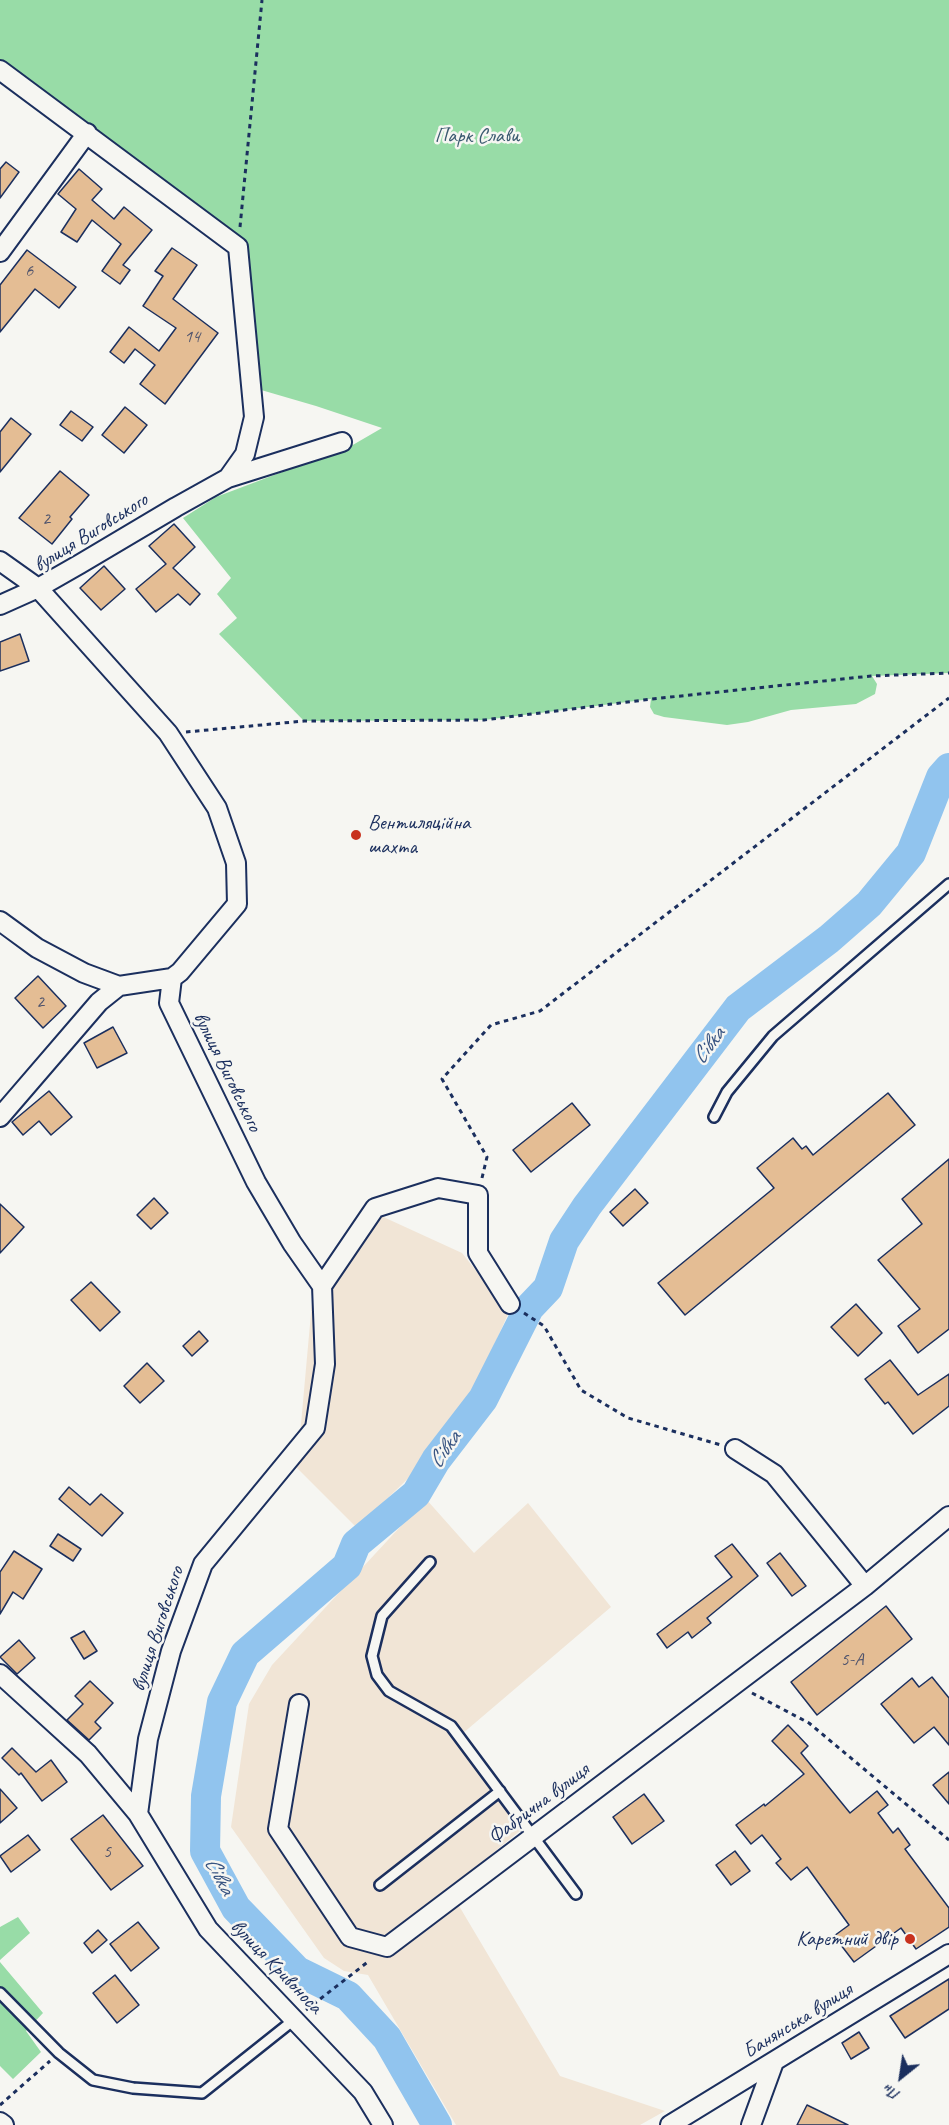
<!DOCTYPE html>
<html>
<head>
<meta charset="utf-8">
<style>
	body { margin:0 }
	#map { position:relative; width:949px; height:2125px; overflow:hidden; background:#f6f6f2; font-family:Caveat,sans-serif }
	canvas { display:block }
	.north { position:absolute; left:871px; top:2047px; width:60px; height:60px; -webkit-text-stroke:4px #f6f6f2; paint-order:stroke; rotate:210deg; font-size:16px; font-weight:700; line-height:24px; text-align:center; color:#1b2f5e }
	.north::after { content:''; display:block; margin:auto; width:21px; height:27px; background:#1b2f5e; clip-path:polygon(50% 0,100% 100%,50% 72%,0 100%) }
</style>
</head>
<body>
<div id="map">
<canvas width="949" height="2125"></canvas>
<div class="north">Пн</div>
</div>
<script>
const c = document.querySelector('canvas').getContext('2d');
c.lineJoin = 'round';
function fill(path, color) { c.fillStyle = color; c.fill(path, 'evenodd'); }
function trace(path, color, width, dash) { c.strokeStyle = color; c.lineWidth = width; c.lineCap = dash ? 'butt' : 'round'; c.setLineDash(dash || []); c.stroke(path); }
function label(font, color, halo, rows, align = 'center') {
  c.font = font + ' Caveat,sans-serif'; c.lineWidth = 5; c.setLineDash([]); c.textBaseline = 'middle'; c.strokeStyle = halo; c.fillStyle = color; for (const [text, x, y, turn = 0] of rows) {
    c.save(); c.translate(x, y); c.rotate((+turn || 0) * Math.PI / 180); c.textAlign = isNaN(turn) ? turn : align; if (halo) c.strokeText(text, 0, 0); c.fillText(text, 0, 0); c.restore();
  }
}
const built = new Path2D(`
	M379 1215 462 1253 509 1312 473 1392 427 1460 357 1528 297 1468 313 1291Z
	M426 1499 474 1553 528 1503 611 1607 462 1734 532 1821 449 1889 560 2076 665 2111 640 2125H456L368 1975 344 1971 324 1958 231 1827 249 1704 272 1665Z`);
const green = new Path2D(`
	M0 0H949V673L872 676 877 684 875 694 856 704 791 710 748 722 727 725 664 717 654 714 650 707 651 699 484 720 304 721 219 634 237 618 217 594 231 578 183 518 216 497 351 446 382 428 316 406 244 385 233 246 0 75Z
	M18 1917 30 1933 0 1960V1927Z
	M0 1962 43 2013 26 2031 41 2052 13 2079 0 2066Z`);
const river = new Path2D(`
	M437 2125 387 2038 348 1996 297 1971 236 1908 205 1851 206 1796 222 1702 245 1654 347 1566 356 1544 416 1494 436 1460 483 1399 529 1308 548 1288 564 1241 587 1206 738 1008 829 939 869 904 911 853 941 777 949 768`);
const building = new Path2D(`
	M6 162 19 172 0 198V169Z
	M79 169 102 189 92 200 114 219 124 207 152 230 123 265 130 270 120 284 102 271 121 244 92 220 77 242 61 232 76 209 58 194Z
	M172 248 197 265 173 299 218 333 165 404 140 384 155 365 135 349 124 363 110 352 129 327 159 351 176 328 143 306 163 276 155 271Z
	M27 250 76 287 59 308 35 289 0 332V285Z
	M125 407 147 425 124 453 102 435Z
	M71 411 93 427 82 441 60 425Z
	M11 418 31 434 0 472V432Z
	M60 471 89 495 70 517 72 519 52 544 19 518Z
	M174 524 195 547 173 568 200 594 190 605 178 594 156 612 136 589 166 564 149 546Z
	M104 566 125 589 101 610 80 588Z
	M20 634 29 661 0 671V642Z
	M38 976 66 1006 43 1028 15 998Z
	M113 1027 127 1053 97 1068 84 1043Z
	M49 1091 72 1117 51 1135 39 1121 23 1135 12 1122Z
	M888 1093 915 1125 685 1315 658 1283 774 1188 757 1168 793 1138 802 1149 806 1146 813 1155Z
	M572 1103 590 1125 531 1172 513 1150Z
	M949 1159V1329L918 1353 898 1326 920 1309 878 1260 922 1224 902 1199Z
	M635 1189 648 1203 623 1226 610 1212Z
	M154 1198 168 1213 151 1229 137 1215Z
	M0 1204 24 1227 0 1253Z
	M91 1282 120 1312 100 1331 71 1300Z
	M856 1304 882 1333 858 1356 831 1327Z
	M199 1331 208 1341 192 1356 183 1346Z
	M890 1360 918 1395 949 1374V1406L913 1434 888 1402 885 1404 865 1379Z
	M147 1363 164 1381 140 1403 124 1386Z
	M69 1487 90 1505 101 1494 123 1513 102 1536 59 1499Z
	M58 1534 81 1549 73 1561 50 1546Z
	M732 1544 758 1576 707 1618 711 1623 692 1638 688 1632 667 1648 657 1634 732 1577 715 1556Z
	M14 1551 42 1569 23 1599 13 1592 0 1614V1572Z
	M780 1553 806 1586 792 1596 767 1563Z
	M886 1606 912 1639 817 1715 791 1682Z
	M84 1631 97 1651 84 1659 71 1638Z
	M19 1640 35 1658 17 1674 0 1657Z
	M932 1677 949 1698V1745L934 1727 914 1743 881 1704 912 1678 919 1687Z
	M90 1681 113 1703 95 1722 101 1728 89 1740 67 1720 83 1704 75 1696Z
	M788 1725 808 1746 801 1753 850 1813 877 1791 888 1805 878 1813 893 1833 898 1828 910 1845 905 1849 949 1908V1927L916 1949 901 1928 854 1962 834 1936 849 1925 807 1867 791 1880 776 1863 781 1859 762 1835 751 1844 736 1825 764 1804 765 1806 804 1774 772 1741Z
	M12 1748 36 1772 51 1760 67 1782 42 1801 21 1773 19 1775 2 1758Z
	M949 1772V1804L933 1785Z
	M0 1789 17 1808 0 1823Z
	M644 1794 664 1821 632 1844 613 1817Z
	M103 1815 143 1866 111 1890 71 1839Z
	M28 1835 40 1850 11 1872 0 1856Z
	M735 1851 750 1871 731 1885 716 1865Z
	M138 1922 159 1948 131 1971 110 1944Z
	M98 1930 107 1940 92 1953 84 1943Z
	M115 1975 139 2005 117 2023 93 1993Z
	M949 1979V2009L905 2038 890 2016Z
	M859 2032 869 2048 851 2059 842 2043Z
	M807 2105 848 2125H797Z`);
const path = new Path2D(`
	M240 227 262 0
	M186 732 304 721 484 720 652 699 871 676 949 673
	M482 1178 487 1157 442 1079 491 1025 540 1011 949 698
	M524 1313 544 1326 581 1390 628 1418 721 1445
	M752 1693 809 1723 949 1840
	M306 2010 369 1961
	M0 2105 50 2061`);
const lane = new Path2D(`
	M714 1117 727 1092 773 1036 949 884
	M430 1562 382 1616 372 1656 377 1675 389 1691 451 1726 576 1894
	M380 1885 500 1791
	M0 1993 59 2053 93 2080 133 2088 202 2093 295 2019`);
const street = new Path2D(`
	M0 70 238 247 254 417 245 454 228 478
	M0 252 87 133
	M0 561 38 588 168 733 217 808 236 863 237 904 180 972 172 978 169 1003 256 1182 292 1243 322 1286 325 1364 315 1428 203 1564 171 1651 148 1739 138 1814
	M0 605 38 588 80 564 176 507 228 478 342 442
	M0 921 37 948 84 973 119 986
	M0 1117 99 1002 119 986 172 978
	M322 1286 375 1208 438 1188 478 1195V1253L510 1304
	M735 1449 774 1474 865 1586
	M0 1674 88 1754 138 1814 208 1929 363 2092 383 2125
	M299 1704 278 1829 350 1937 387 1947 865 1586 949 1516
	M0 2122 4 2125
	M670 2125 949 1954
	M751 2125 774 2062`);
const markers = [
	[356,835,6,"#c8321e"],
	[910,1939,6,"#c8321e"]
];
const numberNames = [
	["6",29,271],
	["14",192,337],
	["2",46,519],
	["2",40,1002],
	["5-А",852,1660],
	["5",107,1852]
];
const parkNames = [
	["Парк Слави",477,136]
];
const streetNames = [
	["вулиця Виговського",91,533,-32],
	["вулиця Виговського",227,1072,64],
	["вулиця Виговського",158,1629,-72],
	["Фабрична вулиця",539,1804,-37],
	["вулиця Кривоноса",276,1967,46],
	["Банянська вулиця",798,2021,-32]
];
const poiNames = [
	["Вентиляційна",368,823],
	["шахта",368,847],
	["Каретний двір",898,1939,"right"]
];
const waterNames = [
	["Сівка",709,1046,-53],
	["Сівка",445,1450,-55],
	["Сівка",219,1876,62]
];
fill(built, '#f1e5d6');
fill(green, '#98dca7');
trace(river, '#91c4ee', 30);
fill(building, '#e4bd94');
trace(building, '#1b2f5e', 1.5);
trace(lane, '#1b2f5e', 14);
trace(street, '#1b2f5e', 22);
trace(path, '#1b2f5e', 3, [4.5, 4.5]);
trace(lane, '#f6f6f2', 9);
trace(street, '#f6f6f2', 18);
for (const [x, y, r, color] of markers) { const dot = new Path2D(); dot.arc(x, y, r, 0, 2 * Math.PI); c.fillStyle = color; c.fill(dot); trace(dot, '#f6f6f2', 2); }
label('18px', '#4d526c', null, numberNames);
label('21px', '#3a5a70', '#f6f6f2', parkNames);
label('21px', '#1b2f5e', '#f6f6f2', streetNames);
label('21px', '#1b2f5e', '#f6f6f2', poiNames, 'left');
label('italic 22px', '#385482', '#f6f6f2', waterNames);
</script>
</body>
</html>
